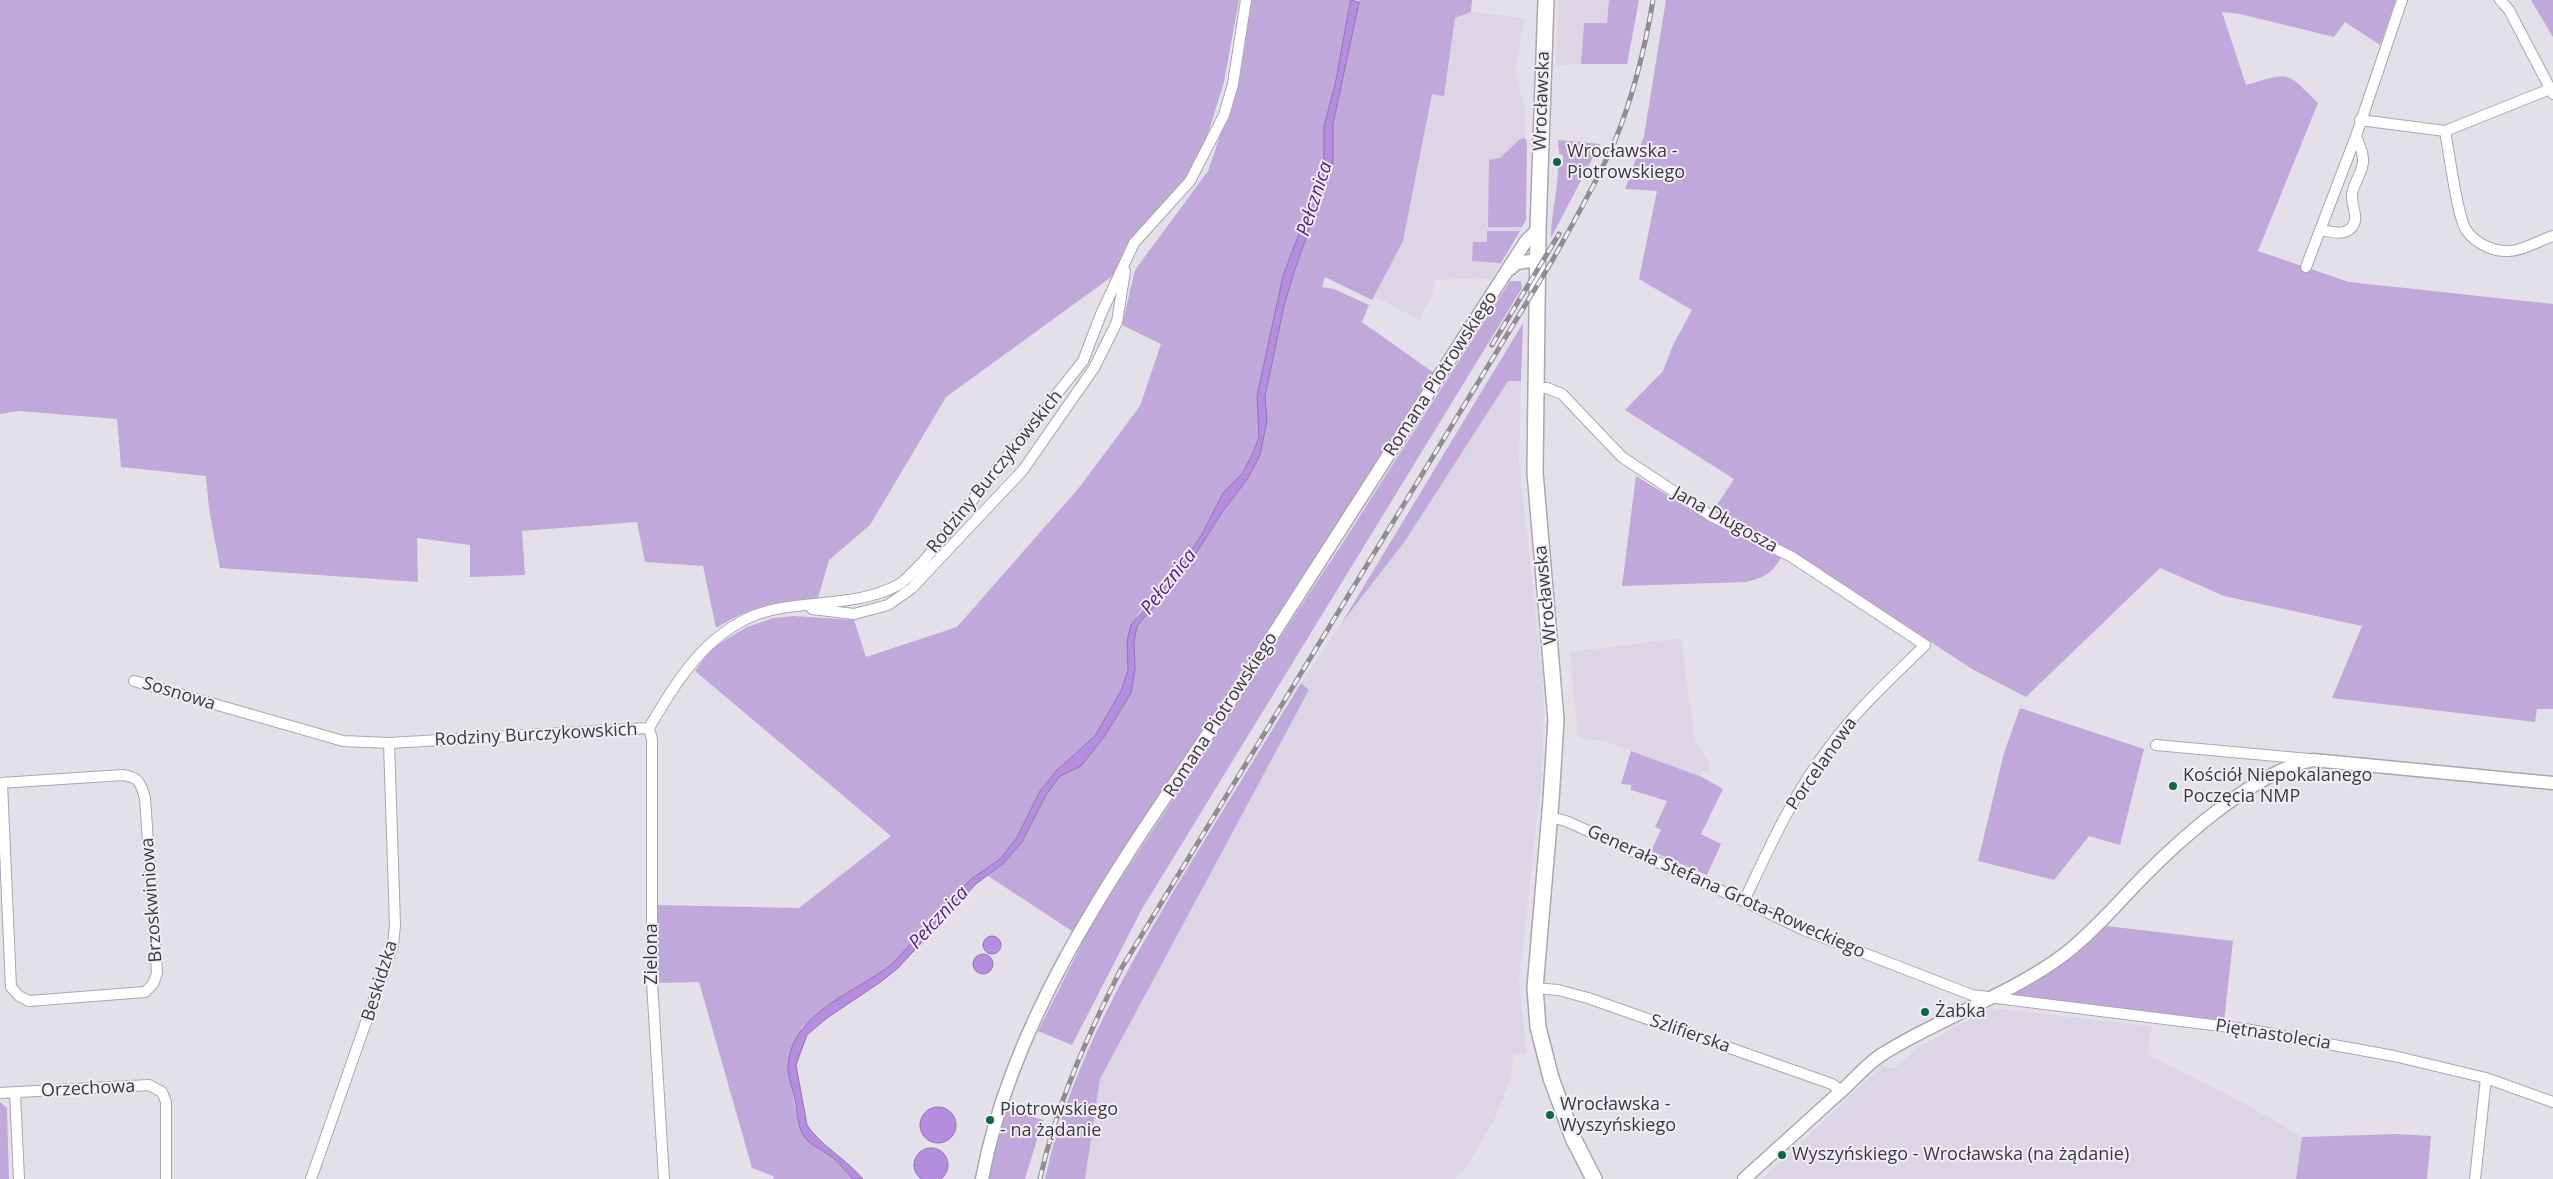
<!DOCTYPE html>
<html>
<head>
<meta charset="utf-8">
<style>
	body { margin:0 }
	canvas { display:block; background:#e4e0e9 }
</style>
</head>
<body>
<canvas width="2553" height="1179"></canvas>
<script>
const c = document.querySelector('canvas').getContext('2d');
c.lineJoin = 'round';
function fill(path, color) { c.fillStyle = color; c.fill(path, 'evenodd'); }
function trace(path, color, width, dash) { c.strokeStyle = color; c.lineWidth = width; c.lineCap = dash ? 'butt' : 'round'; c.setLineDash(dash || []); c.stroke(path); }
function label(font, color, halo, rows, align = 'center') {
  c.font = font + ' "Open Sans",sans-serif'; c.lineWidth = 4; c.setLineDash([]); c.textBaseline = 'middle'; c.strokeStyle = halo; c.fillStyle = color; for (const [text, x, y, turn = 0] of rows) {
    c.save(); c.translate(x, y); c.rotate((+turn || 0) * Math.PI / 180); c.textAlign = isNaN(turn) ? turn : align; if (halo) c.strokeText(text, 0, 0); c.fillText(text, 0, 0); c.restore();
  }
}
const built = new Path2D(`
	M1559 0H1609L1607 23H1584L1581 64 1556 65Z
	M1471 12 1525 18 1515 71 1526 114V220L1491 280 1487 278 1434 280 1433 294 1419 320 1374 296 1403 241 1432 93 1444 96 1455 18Z
	M1508 381H1521L1519 461 1542 673 1544 711 1542 774 1519 983 1527 1054H1514L1510 1080 1494 1120 1467 1167 1455 1179H1085L1100 1079 1309 690 1301 683 1341 624 1405 541Z
	M1681 638 1695 740 1710 764 1709 772 1702 771V777L1607 742 1578 738 1570 652Z
	M1990 1008 2152 1026 2147 1054 2246 1104 2302 1137 2296 1179H1762L1882 1066 1895 1068 1917 1048Z`);
const green = new Path2D(`
	M0 0H1239L1224 82 1198 166 1121 270 946 397 870 525 829 560 818 598C773 602 756 604 716 628L703 566 645 562 637 522 522 531 525 575 470 577V545L417 538 418 582 220 568 209 509 206 476 121 467 117 419 19 411 0 414Z
	M1252 0H1351L1335 85 1324 126V168L1283 276 1259 437 1252 455 1242 474 1223 493 1201 536 1181 565 1138 614 1127 641 1128 670 1121 691 1095 736 1056 771 1040 791 1016 839 1000 859 970 880 892 964 878 975 819 1012 802 1027 790 1054 788 1068 798 1123 806 1139 831 1156 853 1179H774L773 1176 752 1168 699 982 657 983 656 905 799 908 891 836 695 671 712 648 747 627 773 618 793 616 854 620 866 657 957 627 1078 489 1140 406 1161 344 1122 325 1135 270 1208 171 1238 83Z
	M1359 0H1472L1471 12 1455 18 1444 96 1432 94 1403 241 1372 300 1325 277 1322 287 1334 289 1369 305 1362 322 1434 373 1072 931 988 876 1004 863 1022 842 1046 795 1060 776 1081 765 1104 737 1131 693 1135 669 1134 641 1137 626 1186 568 1260 455 1267 421 1265 396 1284 306 1294 272 1333 162V124Z
	M1609 0H1639L1627 64H1581L1584 23H1607Z
	M1666 0H2396L2380 45 2345 22 2334 37 2240 14 2222 12 2246 85C2290 72 2285 70 2318 103L2258 251 2349 282 2553 304V709H2537L2535 722 2332 698 2362 626 2224 596 2160 568 2026 697 1972 669 1792 551 1713 511 1734 479 1625 410 1663 371 1673 345 1692 310 1639 279 1657 191 1625 189 1644 136Z
	M2531 0H2553V37Z
	M1524 138 1527 141 1526 220 1522 227H1488L1489 160 1500 158 1520 139Z
	M1558 140 1600 144 1551 238C1551 212 1558 191 1558 165H1563V155L1559 154Z
	M1487 231H1520L1501 263 1472 261 1473 242H1487Z
	M1510 281H1521L1522 288 1142 909 1072 1045 1038 1031 1095 918 1340 547Z
	M1523 323 1521 381H1508L1405 541 1341 624Z
	M1636 476 1708 520 1781 558C1770 575 1765 577 1746 582L1622 586Z
	M1301 683 1309 690 1100 1079 1085 1179H1045C1070 1064 1130 963 1190 864 1227 804 1264 743 1301 683Z
	M2020 708 2144 749 2120 845 2089 836 2054 880 1978 861 2004 753Z
	M1631 751 1702 777 1723 789 1701 834 1721 844 1707 875 1651 851 1661 830 1655 827 1667 801 1631 790V785L1621 784Z
	M2107 926 2233 941 2224 1021 2013 997C2022 984 2036 981 2048 973 2069 959 2088 943 2107 926Z
	M0 1102 7 1108 9 1179H0Z
	M1006 1109 1043 1120 1025 1179H988Z
	M2397 1134 2431 1136 2427 1179H2296L2302 1137Z`);
const water = new Path2D(`
	M1351 0 1359 2 1333 124V162L1294 272 1284 306 1265 396 1267 421 1260 455 1248 478 1221 514 1186 569 1137 626 1134 641 1135 669 1131 693 1104 737 1081 766 1060 776 1046 795 1022 842 1004 863 976 884 898 968 882 981 827 1018 807 1035 796 1065 807 1125C819 1144 847 1160 863 1179H853C845 1171 838 1161 829 1155 822 1150 813 1146 807 1140 796 1129 798 1110 794 1096 792 1087 788 1076 788 1066 791 1012 856 993 892 964L970 880 1000 859 1016 839 1040 791 1056 771 1095 736 1121 691 1128 670 1127 641 1131 625 1181 565 1201 536 1223 493 1242 474 1252 455 1259 437 1257 396 1283 276 1324 168V126L1335 85Z
	M983 945a9 9 0 1 1 18 0a9 9 0 1 1-18 0Z
	M973 964a10 10 0 1 1 20 0a10 10 0 1 1-20 0Z
	M920 1125a18 18 0 1 1 36 0a18 18 0 1 1-36 0Z
	M914 1165a17 17 0 1 1 34 0a17 17 0 1 1-34 0Z`);
const minor = new Path2D(`
	M2500 0 2509 10 2553 94
	M2360 120 2445 131 2550 89
	M2445 131C2449 151 2457 216 2466 230 2475 243 2493 252 2509 251 2523 251 2540 240 2553 236
	M2320 230C2330 231 2342 236 2350 229 2361 220 2351 207 2352 195 2353 183 2362 174 2363 162 2364 153 2359 145 2356 136
	M2306 267 2356 136 2402 0
	M1535 388H1547L1562 394 1622 457 1711 516 1792 557 1925 645C1893 677 1858 708 1831 745 1794 792 1770 846 1744 901
	M812 609 854 614 888 605 912 588 1023 470 1094 368 1117 322 1125 271
	M134 681 343 741 389 743 649 728
	M649 728C674 685 700 642 746 619 791 597 852 610 898 585 907 580 915 569 923 562L1083 361 1101 314 1134 243 1190 181 1224 115 1233 84 1246 0
	M649 728 652 739V982L664 1179
	M2156 745 2309 759
	M0 783 123 775C139 777 141 784 145 798L157 973 153 984 145 992 29 1001 19 996 11 987 2 783
	M1550 817 1566 821 1744 901 1804 930 1972 995 2245 1029 2394 1056 2486 1078 2553 1102
	M1535 988 1558 990 1588 998 1832 1084 1841 1091
	M0 1093 149 1085 162 1092 166 1102V1179
	M15 1093 19 1179
	M311 1179 393 945 395 925 389 743
	M2475 1179 2486 1078`);
const tertiary = new Path2D(`
	M1510 269 1517 263 1538 260
	M982 1179C1016 996 1142 835 1242 683 1338 536 1432 388 1526 241L1538 229
	M1744 1179C1776 1150 1807 1122 1839 1093 1853 1081 1866 1065 1881 1055 1939 1018 2013 994 2066 953 2094 931 2117 904 2141 879 2181 838 2257 770 2313 760L2553 783`);
const secondary = new Path2D(`
	M1546 0 1538 229 1535 472 1556 720 1551 800 1535 988 1538 1027 1551 1078 1573 1138 1594 1179`);
const rail = new Path2D(`
	M1492 345 1559 234
	M1040 1179C1056 1105 1087 1037 1121 969L1552 261C1574 222 1596 183 1614 143 1633 97 1645 49 1653 0`);
const markers = [
	[1557,162,5,"#0a6a3e"],
	[2173,786,5,"#0a6a3e"],
	[1925,1012,5,"#0a6a3e"],
	[1550,1115,5,"#0a6a3e"],
	[990,1120,5,"#0a6a3e"],
	[1782,1155,5,"#0a6a3e"]
];
const streetNames = [
	["Wrocławska",1542,101,-88],
	["Romana Piotrowskiego",1441,374,-57],
	["Rodziny Burczykowskich",995,472,-51],
	["Jana Długosza",1725,520,29],
	["Wrocławska",1546,595,-96],
	["Sosnowa",179,694,17],
	["Romana Piotrowskiego",1221,715,-57],
	["Rodziny Burczykowskich",536,735,-3],
	["Porcelanowa",1822,764,-55],
	["Generała Stefana Grota-Roweckiego",1726,892,24],
	["Brzoskwiniowa",152,900,-94],
	["Zielona",652,954,-90],
	["Beskidzka",380,981,-73],
	["Szlifierska",1690,1034,19],
	["Piętnastolecia",2273,1035,9],
	["Orzechowa",88,1089,-3]
];
const poiNames = [
	["Wrocławska -",1567,152],
	["Piotrowskiego",1567,173],
	["Kościół Niepokalanego",2183,776],
	["Poczęcia NMP",2183,797],
	["Żabka",1935,1012],
	["Wrocławska -",1560,1105],
	["Wyszyńskiego",1560,1126],
	["Piotrowskiego",1000,1110],
	["- na żądanie",1000,1131],
	["Wyszyńskiego - Wrocławska (na żądanie)",1792,1155]
];
const waterNames = [
	["Pełcznica",1315,199,-72],
	["Pełcznica",1169,582,-52],
	["Pełcznica",939,918,-47]
];
fill(built, '#dcd5e5');
fill(green, '#c0a8da');
fill(water, '#b58cdf');
trace(water, '#9173ae', 1);
trace(minor, '#aaa6af', 12);
trace(tertiary, '#aaa6af', 15);
trace(secondary, '#aaa6af', 18);
trace(minor, '#fff', 10);
trace(tertiary, '#fff', 12);
trace(secondary, '#fff', 15);
trace(rail, '#8f8c92', 5);
trace(rail, '#f1edf6', 3, [9]);
for (const [x, y, r, color] of markers) { const dot = new Path2D(); dot.arc(x, y, r, 0, 2 * Math.PI); c.fillStyle = color; c.fill(dot); trace(dot, '#f1edf6', 2); }
label('18px', '#3c3a3d', '#f1edf6', streetNames);
label('18px', '#3c3a3d', '#f1edf6', poiNames, 'left');
label('italic 19px', '#592283', '#f1edf6', waterNames);
</script>
</body>
</html>
